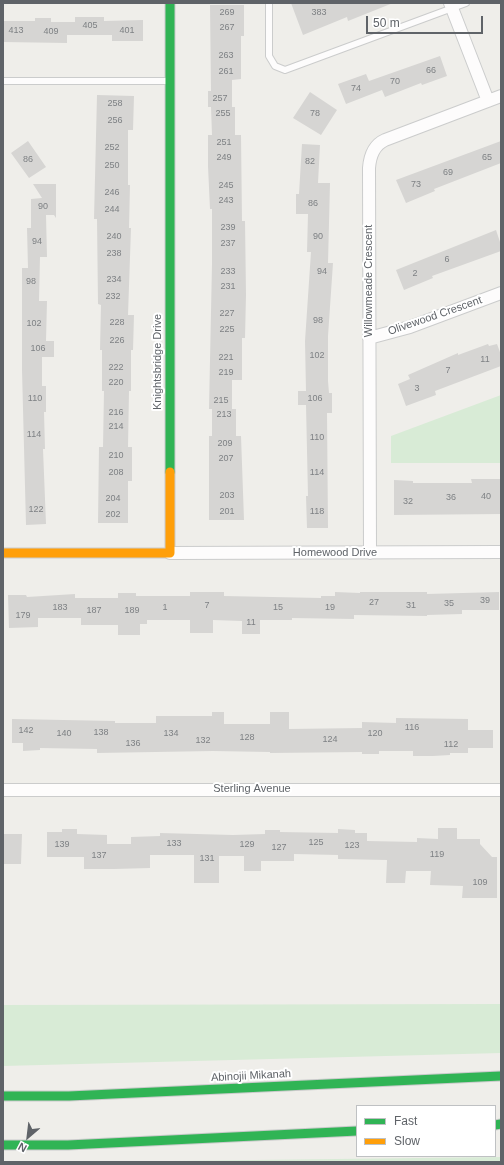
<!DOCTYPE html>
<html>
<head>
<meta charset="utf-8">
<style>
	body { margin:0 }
	#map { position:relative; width:504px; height:1165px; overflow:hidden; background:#efeeea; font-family:Arial,sans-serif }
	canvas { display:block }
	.frame { position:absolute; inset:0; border:4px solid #5f6368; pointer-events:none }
	.legend { position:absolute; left:356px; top:1105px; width:140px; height:52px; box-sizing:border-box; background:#fff; border:1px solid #bfc1c3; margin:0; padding:5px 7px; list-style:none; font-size:12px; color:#5f6368 }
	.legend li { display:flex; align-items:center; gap:8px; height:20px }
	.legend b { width:20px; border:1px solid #bfc1c3 }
	.north { position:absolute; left:8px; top:1117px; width:40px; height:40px; -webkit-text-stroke:3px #fff; paint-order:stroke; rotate:208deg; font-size:11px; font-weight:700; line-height:16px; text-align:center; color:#5f6368 }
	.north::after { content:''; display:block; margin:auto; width:14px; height:18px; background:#5f6368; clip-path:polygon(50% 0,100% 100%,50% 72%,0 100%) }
	.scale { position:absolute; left:366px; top:16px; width:117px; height:18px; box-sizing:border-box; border:2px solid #5f6368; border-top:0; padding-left:5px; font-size:12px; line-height:14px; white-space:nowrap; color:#5f6368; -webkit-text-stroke:3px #fff; paint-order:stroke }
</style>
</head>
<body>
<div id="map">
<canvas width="504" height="1165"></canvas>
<div class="frame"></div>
<ul class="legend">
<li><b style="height:5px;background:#30b455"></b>Fast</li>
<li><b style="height:5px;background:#ff9f0a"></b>Slow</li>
</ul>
<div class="north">N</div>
<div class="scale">50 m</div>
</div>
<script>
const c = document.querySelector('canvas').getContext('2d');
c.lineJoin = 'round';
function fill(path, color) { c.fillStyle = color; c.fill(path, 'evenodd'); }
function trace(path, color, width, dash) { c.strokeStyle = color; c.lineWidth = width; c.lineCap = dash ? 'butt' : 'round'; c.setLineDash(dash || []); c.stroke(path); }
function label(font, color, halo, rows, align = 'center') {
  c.font = font + ' Arial,sans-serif'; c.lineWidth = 4; c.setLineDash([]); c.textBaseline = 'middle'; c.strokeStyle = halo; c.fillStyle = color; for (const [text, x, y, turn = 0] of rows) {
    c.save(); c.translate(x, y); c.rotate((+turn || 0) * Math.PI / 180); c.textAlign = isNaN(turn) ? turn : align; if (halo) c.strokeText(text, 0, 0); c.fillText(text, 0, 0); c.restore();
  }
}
const green = new Path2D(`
	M501 395V463H391V436Z
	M501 1004V1053L3 1066V1005Z
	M501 1157V1162H89Z`);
const building = new Path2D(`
	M291 3H393L348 21 347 17 303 35Z
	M210 5H244V36H241V79L232 80V107H235V135H241L242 221H245L246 295 245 338H242V380H232V409H236V436H241L244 520H209V436H212V409H209L212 264V209H210L208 166V135H212L211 107H208V91H211Z
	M75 17H104V21L143 20V41H112V35H67V43L3 42V21H35V18H51V22H75Z
	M440 56 447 76 422 85 421 83 385 97 382 90 346 104 338 84 366 74 369 81Z
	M310 92 337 110 321 135 293 118Z
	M97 95 134 96 133 130H128V185H130L129 228H131L128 315H134L133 350H131V391H129L128 447H132V481H128V523H98L99 447H103L104 391H102V350H100L101 305 98 304 97 219H94Z
	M28 141 46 167 29 178 11 153Z
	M501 141V163L434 189 435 191 406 203 396 180Z
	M302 144 320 145 318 183H330L328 263H333L328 336V381L329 393H332V413H327L328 528H307L306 496H308L306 405H298V391H306L305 341 311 252H307L308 214H296V194H299Z
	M33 184H56V218L54 215H46L47 257H40L39 301H47L46 341H54V357H42V386H46V412H44L45 449H43L46 524 26 525 22 370V268H28L27 228H31V199L42 198Z
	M496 230 501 245V251L432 276 433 278 404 290 396 270Z
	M488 344 489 346 497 344 501 355V366L435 391 436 395 406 406 398 384 410 379 408 375 458 353V355Z
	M471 479H501V514L394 515V480L413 481V483H472Z
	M190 592H224V596L321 598V596H335V592L360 593V592H427V594L499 592V610H462V614L427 615V616L354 615V619L292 618V620H260V634H242V621L213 620V633H190V620H147V624H140V635H118V625H81V618H38V627L9 628 8 595H26L27 597 75 594V598H118V593H136V596H190Z
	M212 712H224V724H270V712H289V729L362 728V722L396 723V718L468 719V730H493V748H468V753H450V755L433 756H413V751H379V754H362V752L270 753V752L213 751 97 753V749L40 748V750L23 751V743H12V719L115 721V723H156V716H212Z
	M438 828H457V839H480V844L492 857H497V898H462L463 886 430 885 431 871H406L405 883H386L387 860 338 859V855L294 854V861H261V871H244V856H219V883H194V855H150V868L114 869H84V857H47V832H62V829H77V834L107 835V844H131V837L160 836V833L233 835 265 834V830H280V832L338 833V829L355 830V833H367V841L417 842V838L438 839Z
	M3 834H22L21 864H3Z`);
const lane = new Path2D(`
	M269 3V56L275 66 285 70 466 3
	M3 81H169`);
const street = new Path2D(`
	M450 3 488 101
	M369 338 410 327 501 293
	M170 553 501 552
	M370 553 369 168C370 155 374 145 385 140L501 96
	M3 790H501`);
const fast = new Path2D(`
	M170 3V472
	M3 1096H69L501 1076
	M495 1125 501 1124
	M3 1145H68L357 1131`);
const slow = new Path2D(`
	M3 553H170V472`);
const numberNames = [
	["269",227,13],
	["383",319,13],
	["405",90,26],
	["267",227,28],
	["413",16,31],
	["401",127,31],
	["409",51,32],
	["263",226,56],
	["66",431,71],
	["261",226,72],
	["70",395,82],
	["74",356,89],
	["257",220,99],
	["258",115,104],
	["255",223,114],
	["78",315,114],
	["256",115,121],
	["251",224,143],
	["252",112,148],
	["249",224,158],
	["65",487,158],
	["86",28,160],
	["82",310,162],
	["250",112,166],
	["69",448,173],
	["73",416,185],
	["245",226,186],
	["246",112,193],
	["243",226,201],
	["86",313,204],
	["90",43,207],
	["244",112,210],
	["239",228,228],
	["240",114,237],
	["90",318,237],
	["94",37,242],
	["237",228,244],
	["238",114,254],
	["6",447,260],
	["233",228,272],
	["94",322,272],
	["2",415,274],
	["234",114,280],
	["98",31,282],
	["231",228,287],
	["232",113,297],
	["227",227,314],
	["98",318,321],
	["228",117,323],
	["102",34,324],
	["225",227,330],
	["226",117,341],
	["106",38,349],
	["102",317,356],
	["221",226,358],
	["11",485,360],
	["222",116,368],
	["7",448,371],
	["219",226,373],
	["220",116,383],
	["3",417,389],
	["110",35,399],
	["106",315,399],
	["215",221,401],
	["216",116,413],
	["213",224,415],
	["214",116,427],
	["114",34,435],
	["110",317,438],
	["209",225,444],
	["210",116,456],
	["207",226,459],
	["208",116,473],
	["114",317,473],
	["203",227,496],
	["40",486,497],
	["36",451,498],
	["204",113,499],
	["32",408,502],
	["122",36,510],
	["201",227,512],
	["118",317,512],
	["202",113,515],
	["39",485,601],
	["27",374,603],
	["35",449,604],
	["7",207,606],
	["31",411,606],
	["183",60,608],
	["1",165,608],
	["15",278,608],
	["19",330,608],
	["187",94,611],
	["189",132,611],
	["179",23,616],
	["11",251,623],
	["116",412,728],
	["142",26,731],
	["138",101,733],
	["140",64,734],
	["134",171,734],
	["120",375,734],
	["128",247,738],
	["124",330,740],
	["132",203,741],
	["136",133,744],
	["112",451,745],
	["125",316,843],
	["133",174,844],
	["139",62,845],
	["129",247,845],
	["123",352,846],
	["127",279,848],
	["119",437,855],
	["137",99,856],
	["131",207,859],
	["109",480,883]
];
const streetNames = [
	["Willowmeade Crescent",369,281,-90],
	["Olivewood Crescent",435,316,-19],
	["Knightsbridge Drive",158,362,-90],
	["Homewood Drive",335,553],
	["Sterling Avenue",252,789],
	["Abinojii Mikanah",251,1076,-3]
];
fill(green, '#d8ebd6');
fill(building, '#d6d5d3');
trace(lane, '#cbcccc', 8);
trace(street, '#cbcccc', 14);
trace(fast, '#cacacb', 11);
trace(slow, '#cacacb', 11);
trace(lane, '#fdfcfc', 6);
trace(street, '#fdfcfc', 12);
trace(fast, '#30b455', 9);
trace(slow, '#ff9f0a', 9);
label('9px', '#7e8184', null, numberNames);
label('11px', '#5f6368', '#fff', streetNames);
</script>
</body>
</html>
